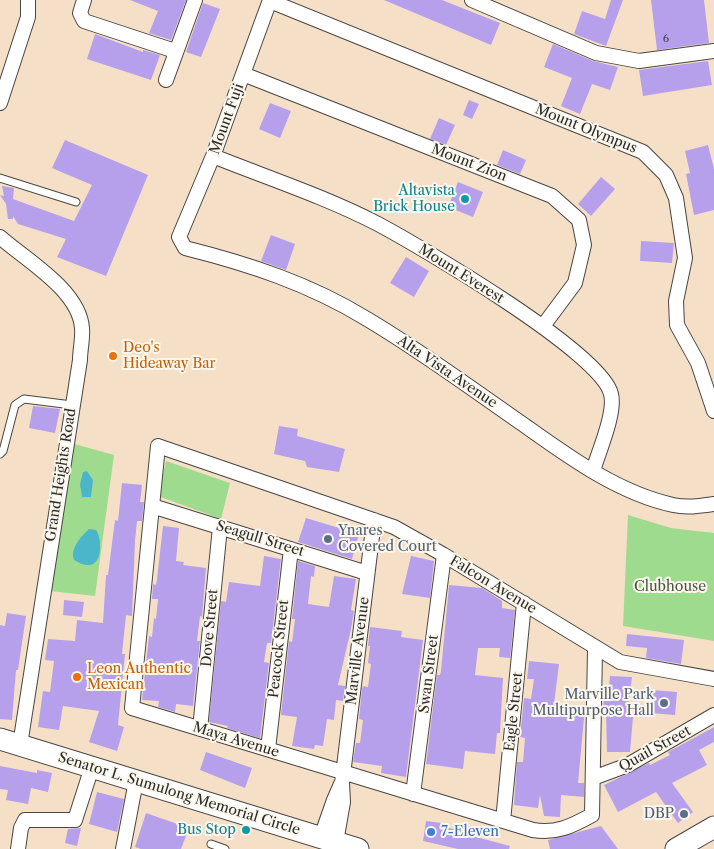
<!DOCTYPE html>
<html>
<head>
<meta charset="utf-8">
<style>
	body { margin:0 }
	canvas { display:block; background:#f5e0c7 }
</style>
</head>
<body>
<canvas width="714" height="849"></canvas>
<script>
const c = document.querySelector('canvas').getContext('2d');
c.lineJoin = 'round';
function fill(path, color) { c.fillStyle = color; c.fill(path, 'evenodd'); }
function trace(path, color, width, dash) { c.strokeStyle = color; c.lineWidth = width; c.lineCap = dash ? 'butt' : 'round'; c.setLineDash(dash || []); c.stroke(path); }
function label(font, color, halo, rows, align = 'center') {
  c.font = font + ' "Libre Caslon Text",serif'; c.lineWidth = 4; c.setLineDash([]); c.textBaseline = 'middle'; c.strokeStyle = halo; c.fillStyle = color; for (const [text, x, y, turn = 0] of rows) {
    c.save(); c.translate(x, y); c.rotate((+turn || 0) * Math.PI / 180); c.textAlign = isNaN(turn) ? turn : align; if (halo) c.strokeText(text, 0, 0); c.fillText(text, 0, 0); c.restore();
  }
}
const green = new Path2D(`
	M71 443 114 455 95 596 50 591Z
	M166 461 230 483 221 519 158 496Z
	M628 515 671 528 714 533V641L623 626Z`);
const water = new Path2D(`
	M87 471 93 480 91 497H82L80 484 83 472Z
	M89 529 96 530C101 536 103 559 93 564 87 567 79 563 74 560 70 549 81 536 89 529Z`);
const building = new Path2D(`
	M130 0H186L171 40 149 33 158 11Z
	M384 0H442L500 23 491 45Z
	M611 0H623L606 46 574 34 582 11 605 19Z
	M651 0H704L709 43 657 50Z
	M203 3 220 9 201 57 186 52Z
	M95 34 143 52V50L160 55 151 80 87 59Z
	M553 44 593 61 618 67 610 90 592 84 580 114 561 106 572 78 544 67Z
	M708 61 712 85 643 96 639 70Z
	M469 100 479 104 472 119 463 115Z
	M270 103 291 111 280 138 259 129Z
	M439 118 455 125 446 145 430 139Z
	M65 140 148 175 106 276 57 257 66 239 18 224 13 216V219H8L6 204 0 195 4 196 2 186 14 188 13 199 74 221 92 185 52 168Z
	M708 145 714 169V210L694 215 686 174 690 173 685 151Z
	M503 150 526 160 520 174 497 165Z
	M601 177 615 189 591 216 578 204Z
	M458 182 483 192 473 217 448 207Z
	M271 235 295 244 286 270 261 261Z
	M641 241 674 243 672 263 640 261Z
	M406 257 429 271 414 297 390 283Z
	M33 406 60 409 55 433 29 428Z
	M279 426 298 429 297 436 345 449 339 472 307 467 305 461 274 454Z
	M122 483 142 485 140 502H144L142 521H137L135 541 132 616 126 615 122 654H125L118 725 124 727 117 751 89 742 99 711 63 706 59 730 38 727 43 691 50 692 54 661 45 660 48 639 75 641 77 620 103 623 106 575H108L115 520 118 521Z
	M306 518 359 534 352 559 298 542Z
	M163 526 179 528 176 561 184 562 183 565 206 568 202 617 200 616 197 641H200L193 706 176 704 175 712 158 707 159 701 142 700 149 636 152 637 154 618 156 619 158 599H152L153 584 156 585 157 579Z
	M264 556 281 559 271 643H267L264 662 269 663 260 738 227 728 228 726 209 722 221 601 226 602 229 582 260 586Z
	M411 556 434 561 430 598 402 594Z
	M298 561 315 566 314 577 311 576 308 604 329 607 334 576 356 579 351 610 354 611 351 629 338 685 345 686 343 701 336 700 334 720 327 719 323 746 315 745 314 749 292 746 297 717 281 715 289 641 292 642 295 619H292Z
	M449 585 482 588 502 601V608L515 610 510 658 499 657 500 648H478L475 675 503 678 500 733H497L495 754 465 751 463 769 426 764 437 675H440L441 671Z
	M64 600 84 602 82 617 63 615Z
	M7 613 26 616 18 670H16L12 720 0 719V625L5 626Z
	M370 627 402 631 401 637 423 640 406 777 381 773 382 766 353 762 356 743H360L363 720 359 719 362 689 363 686 368 687 371 664 368 663 370 646H368Z
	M627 634 684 640 681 664 646 658 647 648 626 646Z
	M529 661 559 664 554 704 585 707 578 783H584V797L561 795 560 817 544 816 540 795 538 808 514 805 517 762H523L525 738 520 737 524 698 531 699 534 679H527Z
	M610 676 632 677 627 717H633L630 752H607L606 710H603L604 694 608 695Z
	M652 690 677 692 675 715 650 713Z
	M714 727V742L699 750 707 765 672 783 693 812 678 823 656 792 618 812 604 785 649 763 650 765 670 755 668 752Z
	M206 752 252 768 245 788 200 770Z
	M0 766 37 773V770L52 773 48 792 31 788 28 804 6 800 8 790 0 789Z
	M97 792 124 799 117 832 89 824Z
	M146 813 189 828 181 849H141L135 847Z
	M426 821 442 823V827L461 830V833L510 846 509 849H458L423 841Z
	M601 826 618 849H550L548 840Z
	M81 828 77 846 65 843 68 829Z`);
const lane = new Path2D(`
	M0 178 76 202
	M0 454 3 451 15 405 24 399 72 405
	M211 844 225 849`);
const street = new Path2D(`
	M84 0 80 13 84 21 175 51
	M270 0 213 156 179 237 185 248C249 264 310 284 367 319 421 351 472 389 524 425 569 457 618 493 673 505 687 508 700 506 714 504
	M472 0 596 53 639 61 714 51
	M270 1 643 152 666 175 676 198 685 258 676 301 677 325 698 363 714 411
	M243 74 552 196 579 220 584 245 575 283 543 326
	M166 80 195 0
	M0 103 28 17V0
	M213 156C268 178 326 197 378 224 421 247 602 353 611 394 616 413 598 453 593 471
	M0 237C27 261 79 290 82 328 83 338 80 350 80 360L20 745
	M152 506 367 573
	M595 649 592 815C572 826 556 834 533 830L132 708 158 446 394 527 444 555 620 662 714 679
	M200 729 220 527
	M268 749 291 549
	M593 778 628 765 714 715
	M413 794 444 555
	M503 821 524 603
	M321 837 334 800 341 784
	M336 842 343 802 342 783 374 520
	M18 849 21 828 25 820H75L92 767
	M123 849 136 781`);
const primary = new Path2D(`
	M0 739 358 849
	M676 849 714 827`);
const markers = [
	[465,199,5,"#0f9aa8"],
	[113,356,5,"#e8710a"],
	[328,539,5,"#5c6f8a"],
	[77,677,5,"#e8710a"],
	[664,703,5,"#5c6f8a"],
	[684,814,5,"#5c6f8a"],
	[246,830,5,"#0f9aa8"],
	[431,832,5,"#3f7fe0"]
];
const numberNames = [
	["6",666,39]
];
const streetNames = [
	["Mount Fuji",227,119,-70],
	["Mount Olympus",586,129,22],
	["Mount Zion",469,163,21],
	["Mount Everest",461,274,32],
	["Alta Vista Avenue",447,372,34],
	["Grand Heights Road",61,475,-81],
	["Seagull Street",260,539,17],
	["Falcon Avenue",493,585,31],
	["Dove Street",210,628,-85],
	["Peacock Street",279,649,-84],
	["Marville Avenue",358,651,-83],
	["Swan Street",429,674,-83],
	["Eagle Street",514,712,-84],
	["Maya Avenue",236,740,17],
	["Quail Street",655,749,-29],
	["Senator L. Sumulong Memorial Circle",179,794,17]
];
const cultureNames = [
	["Altavista",455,191],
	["Brick House",455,207],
	["Bus Stop",236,830]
];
const foodNames = [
	["Deo's",123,348],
	["Hideaway Bar",123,364],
	["Leon Authentic",87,669],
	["Mexican",87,685]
];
const serviceNames = [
	["Ynares",338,531,"left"],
	["Covered Court",338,547,"left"],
	["Marville Park",654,695],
	["Multipurpose Hall",654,711],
	["DBP",674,814]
];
const parkNames = [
	["Clubhouse",670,587]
];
const shopNames = [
	["7-Eleven",441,832]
];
fill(green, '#9fdb8f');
fill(water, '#4bb5c9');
fill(building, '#b7a0eb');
trace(lane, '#494642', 9);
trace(street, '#494642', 16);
trace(primary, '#494642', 23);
trace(lane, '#fff', 7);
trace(street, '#fff', 14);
trace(primary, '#fff', 21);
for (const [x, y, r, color] of markers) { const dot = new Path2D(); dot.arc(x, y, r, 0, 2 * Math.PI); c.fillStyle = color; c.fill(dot); trace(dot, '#fbf7ec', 2); }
label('11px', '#4e485b', null, numberNames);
label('14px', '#2b2b2b', '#fbf7ec', streetNames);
label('14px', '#0d838f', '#fbf7ec', cultureNames, 'right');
label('14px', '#c56008', '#fbf7ec', foodNames, 'left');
label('14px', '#4e5e75', '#fbf7ec', serviceNames, 'right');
label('14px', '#485744', '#fbf7ec', parkNames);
label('14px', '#366cbe', '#fbf7ec', shopNames, 'left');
</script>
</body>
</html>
